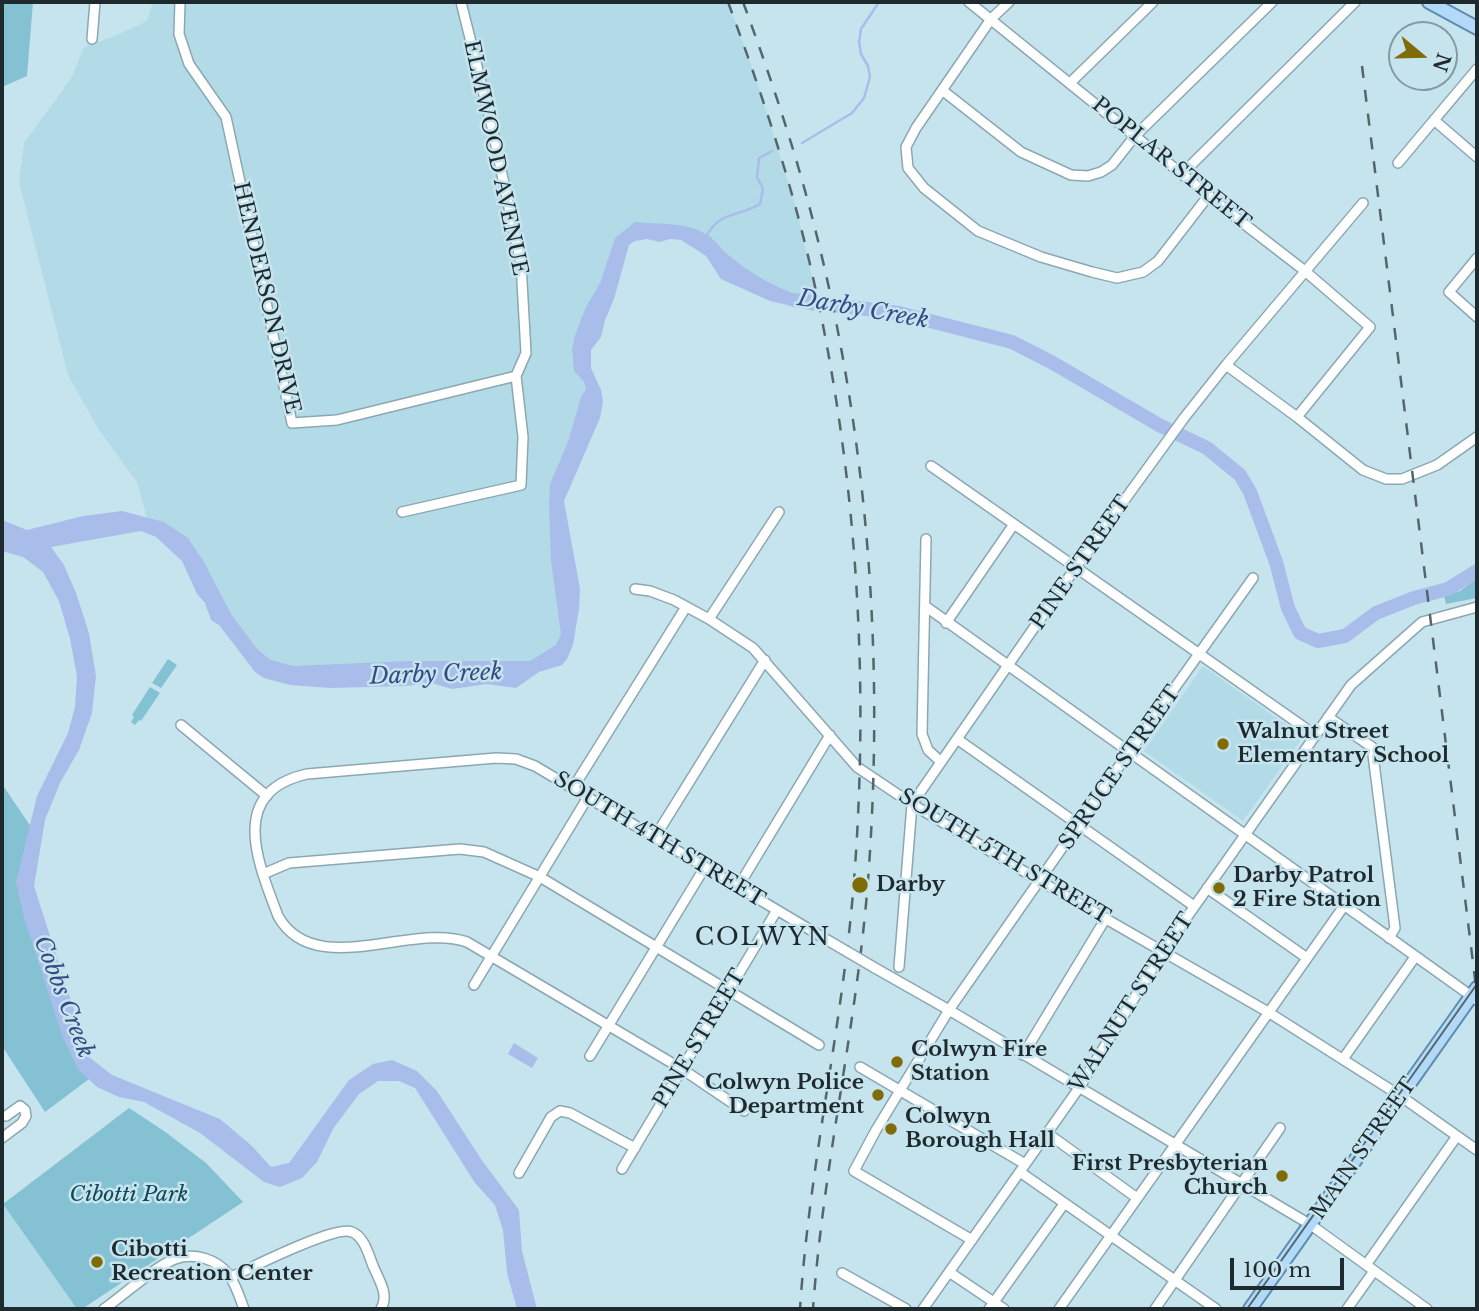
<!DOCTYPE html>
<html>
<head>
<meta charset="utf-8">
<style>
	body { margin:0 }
	#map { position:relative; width:1479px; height:1311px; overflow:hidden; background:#c6e4ee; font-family:"Libre Baskerville",serif }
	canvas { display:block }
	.frame { position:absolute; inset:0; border:4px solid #1f2a2e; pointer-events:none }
	.north { position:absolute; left:1388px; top:21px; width:70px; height:70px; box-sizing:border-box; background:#c6e4ee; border:2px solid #839aa1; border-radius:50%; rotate:109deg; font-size:19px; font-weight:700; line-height:28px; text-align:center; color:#1f2a2e }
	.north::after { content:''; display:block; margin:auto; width:24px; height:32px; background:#806c07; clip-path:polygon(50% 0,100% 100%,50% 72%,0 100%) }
	.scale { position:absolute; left:1230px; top:1258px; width:114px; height:32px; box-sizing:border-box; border:4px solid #1f2a2e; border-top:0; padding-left:9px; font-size:21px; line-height:24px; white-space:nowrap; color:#1f2a2e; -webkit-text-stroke:5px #c6e4ee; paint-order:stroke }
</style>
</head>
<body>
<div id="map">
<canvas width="1479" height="1311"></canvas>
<div class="frame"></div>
<div class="north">N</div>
<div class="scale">100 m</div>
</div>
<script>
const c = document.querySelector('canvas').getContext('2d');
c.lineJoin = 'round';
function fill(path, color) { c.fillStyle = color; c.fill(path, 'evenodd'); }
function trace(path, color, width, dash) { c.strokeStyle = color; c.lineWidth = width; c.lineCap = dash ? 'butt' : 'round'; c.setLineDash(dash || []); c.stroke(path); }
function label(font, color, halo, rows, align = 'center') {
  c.font = font + ' "Libre Baskerville",serif'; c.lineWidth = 5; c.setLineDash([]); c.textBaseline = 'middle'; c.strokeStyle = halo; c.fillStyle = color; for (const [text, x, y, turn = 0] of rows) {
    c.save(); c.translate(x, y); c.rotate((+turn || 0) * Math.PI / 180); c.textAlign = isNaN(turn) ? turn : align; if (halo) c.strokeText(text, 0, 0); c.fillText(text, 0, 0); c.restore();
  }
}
const built = new Path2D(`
	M153 2H728L756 78 797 211 816 294 790 299 682 237 623 239 586 335 593 407 559 502 562 638 554 662 285 673 252 652 187 546 149 525 137 482 99 430 68 375 19 182 24 143 72 77 84 47 115 36 147 21Z
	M1203 666 1303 737 1243 821 1144 751Z
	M2 1202 77 1309H2Z`);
const green = new Path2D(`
	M2 2H33L27 76 2 87Z
	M1477 578V598L1446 604 1444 595 1460 591Z
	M168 659 177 665 161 688 152 683Z
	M150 687 160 693 141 721 139 720 135 725 131 722 134 717 132 715Z
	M2 784 33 830 20 893 89 1079 45 1112 2 1046Z
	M129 1108 164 1131 206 1163 243 1202 82 1309H77L3 1204Z`);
const water = new Path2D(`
	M635 222C659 225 688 221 709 236 715 240 720 248 727 254 752 275 780 290 811 300L814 311 770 301 721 279 706 256 681 240 670 239 660 242 647 239 635 241 629 245 614 299 605 320 601 337 591 350V368L601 390 603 402 600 418 564 501 580 589 579 609 573 645 567 659 562 665 539 672 516 688 487 684 452 689 431 683 406 686 330 688 290 685 264 678 255 672 219 625 211 620 205 603 197 594 182 561 156 537 141 531 51 547 64 565 76 593 89 633 96 676 92 713 79 750 60 783 45 820 34 886 89 1057 112 1075 220 1119 252 1146 271 1167 289 1163 349 1080 373 1064 392 1060 417 1071 437 1091 481 1159 519 1210 522 1251 537 1309H517L507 1273 503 1230 495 1205 475 1183 415 1088 399 1081H378L359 1094 333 1129 317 1162 302 1178 280 1187 264 1182 200 1133 144 1102 119 1097 97 1087 78 1069 63 1038 24 918 16 882 37 796 68 733 75 707 77 676 70 639 59 601 43 572 23 557 2 551V520L27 530 83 516 122 511 164 522 188 538 204 562 231 614 257 649 271 660 293 666 409 661H530L556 645 561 634 551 561 549 503 550 484 569 439 581 397 586 389 584 382 574 371 572 349 575 335 586 307 600 283 615 238Z
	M514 1043 538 1058 532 1068 508 1054Z`);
const stream = new Path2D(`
	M802 143 852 113 864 98 870 77 868 66 861 54 859 42 861 29 879 2
	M706 237C719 211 738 217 760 204L763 189 757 177 759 158 772 151`);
const river = new Path2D(`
	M794 300 899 313 1012 342 1053 363 1159 425 1207 448 1240 475 1250 492 1276 562 1288 608 1300 633 1318 641 1345 636 1376 613 1414 598 1448 589 1477 571`);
const minor = new Path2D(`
	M180 2 179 34 189 64 226 117 292 423 337 420 516 376
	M969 2 1230 213 1305 271 1370 327 1297 417
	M1009 2 991 19 916 128 906 147 908 168 924 188 978 231 1041 257 1092 272 1117 278 1143 272 1158 261 1209 195
	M92 39 95 2
	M1071 82 1153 2
	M942 90 1021 152 1071 175 1088 176 1101 172 1112 165 1135 136 1272 2
	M1434 120 1477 157
	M1398 163 1477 69
	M1183 173 1355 2
	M1477 258 1449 292 1477 317
	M1226 365 1297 417 1363 470 1386 479H1402L1437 465 1477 437
	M931 466 1315 735
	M402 512 521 485 523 437 516 376 526 353 521 264 492 127 461 2
	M926 539 922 734 928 750 940 761
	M635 589 650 591 674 600 709 619 753 648 857 767 912 804 1040 881 1268 1012 1399 1095 1477 1150
	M925 606 1477 1000
	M709 619 779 512
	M946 623 1014 524
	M1328 717 1372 747 1395 928 1389 938
	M181 725 267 796
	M957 739 1194 906
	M573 788 686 607
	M655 837 765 660
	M263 874 289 863 460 849 484 852 540 877 819 1045
	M738 887 830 735
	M1207 888 1307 958
	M899 967 912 804 1076 567 1184 418 1226 365 1363 203
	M875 968 949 1010 1311 1225 1427 1309
	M474 985 588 797
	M1023 1055 1106 918
	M590 1056 705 867
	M1343 1059 1415 957
	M860 1067 1025 1164
	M744 1111 682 1069 467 942C412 922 314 981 278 916 258 863 227 792 307 774L496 758 516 759 535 766 829 941
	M1047 1133 1137 1198
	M2 1138 22 1123 26 1116 25 1110 20 1106 6 1116
	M622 1169 777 910
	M1020 1172 1216 1309
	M519 1173 551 1117 560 1111 570 1113 635 1148
	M972 1240 854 1171 876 1130 949 1010 1129 752 1253 578
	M1366 1265 1457 1136
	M949 1272 1004 1309
	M842 1273 906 1309
	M231 1277C251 1268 335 1225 352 1232 365 1237 369 1257 374 1268 380 1282 389 1295 381 1309
	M104 1309C121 1297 157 1265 175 1259 194 1252 217 1259 229 1275 236 1285 240 1298 244 1309
	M923 1309 1079 1088 1163 951 1351 685 1422 622 1477 607
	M989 1309 1064 1204
	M1059 1309 1344 906
	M1155 1309 1280 1128
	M1347 1309 1374 1271`);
const major = new Path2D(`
	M1429 2 1477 28
	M1250 1309 1477 988`);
const tram = new Path2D(`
	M1247 1309 1477 984`);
const rail = new Path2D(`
	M728 2C762 94 793 186 814 282 858 482 870 689 853 893 841 1032 809 1169 800 1309
	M743 2C767 67 789 132 807 198 868 423 886 660 867 893 855 1032 823 1169 813 1309
	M1362 66 1477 995`);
const minorBridge = new Path2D(`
	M829 941 875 968`);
const markers = [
	[1223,744,7,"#806c07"],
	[860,885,9,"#806c07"],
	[1219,888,7,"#806c07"],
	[897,1062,7,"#806c07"],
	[878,1095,7,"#806c07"],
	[891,1129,7,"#806c07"],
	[1282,1176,7,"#806c07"],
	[97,1262,7,"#806c07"]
];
const streetNames = [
	["ELMWOOD AVENUE",495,158,78],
	["POPLAR STREET",1171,164,39],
	["HENDERSON DRIVE",266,298,77],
	["PINE STREET",1081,563,-55],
	["SPRUCE STREET",1120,768,-55],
	["SOUTH 4TH STREET",659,840,31],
	["SOUTH 5TH STREET",1004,857,31],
	["WALNUT STREET",1132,1003,-57],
	["PINE STREET",700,1039,-59],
	["MAIN STREET",1364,1149,-55]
];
const poiNames = [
	["Walnut Street",1237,732],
	["Elementary School",1237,756],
	["Darby Patrol",1233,876],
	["2 Fire Station",1233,900],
	["Darby",876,885],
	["Colwyn Fire",911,1050],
	["Station",911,1074],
	["Colwyn Police",864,1083,"right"],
	["Department",864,1107,"right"],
	["Colwyn",905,1117],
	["Borough Hall",905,1141],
	["First Presbyterian",1268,1164,"right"],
	["Church",1268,1188,"right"],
	["Cibotti",111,1250],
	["Recreation Center",111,1274]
];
const parkNames = [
	["Cibotti Park",129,1195]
];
const waterNames = [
	["Darby Creek",863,310,10],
	["Darby Creek",436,675,-2],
	["Cobbs Creek",63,997,69]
];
const quarterNames = [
	["COLWYN",763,938]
];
fill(built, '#b3dbe7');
fill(green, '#83c1d3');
fill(water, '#a9bdeb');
trace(stream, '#a9bdeb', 2.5);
trace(river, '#a9bdeb', 14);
trace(minor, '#8ba8b1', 12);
trace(major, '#5d8cae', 16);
trace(minor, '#fff', 9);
trace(major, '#b2daf8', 12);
trace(tram, '#54666b', 2);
trace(rail, '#54666b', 2.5, [12, 12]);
trace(minorBridge, '#8ba8b1', 12, []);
trace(minorBridge, '#fff', 9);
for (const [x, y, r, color] of markers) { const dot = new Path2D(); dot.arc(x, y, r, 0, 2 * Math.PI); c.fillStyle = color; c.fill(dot); trace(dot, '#c6e4ee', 2.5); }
label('21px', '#1f2a2e', '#c6e4ee', streetNames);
label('bold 21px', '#1f2a2e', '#c6e4ee', poiNames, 'left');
label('italic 21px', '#124956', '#c6e4ee', parkNames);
label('italic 23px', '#364a84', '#c6e4ee', waterNames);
c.letterSpacing = '2px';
label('24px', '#1f2a2e', '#c6e4ee', quarterNames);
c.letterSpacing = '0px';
</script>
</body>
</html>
